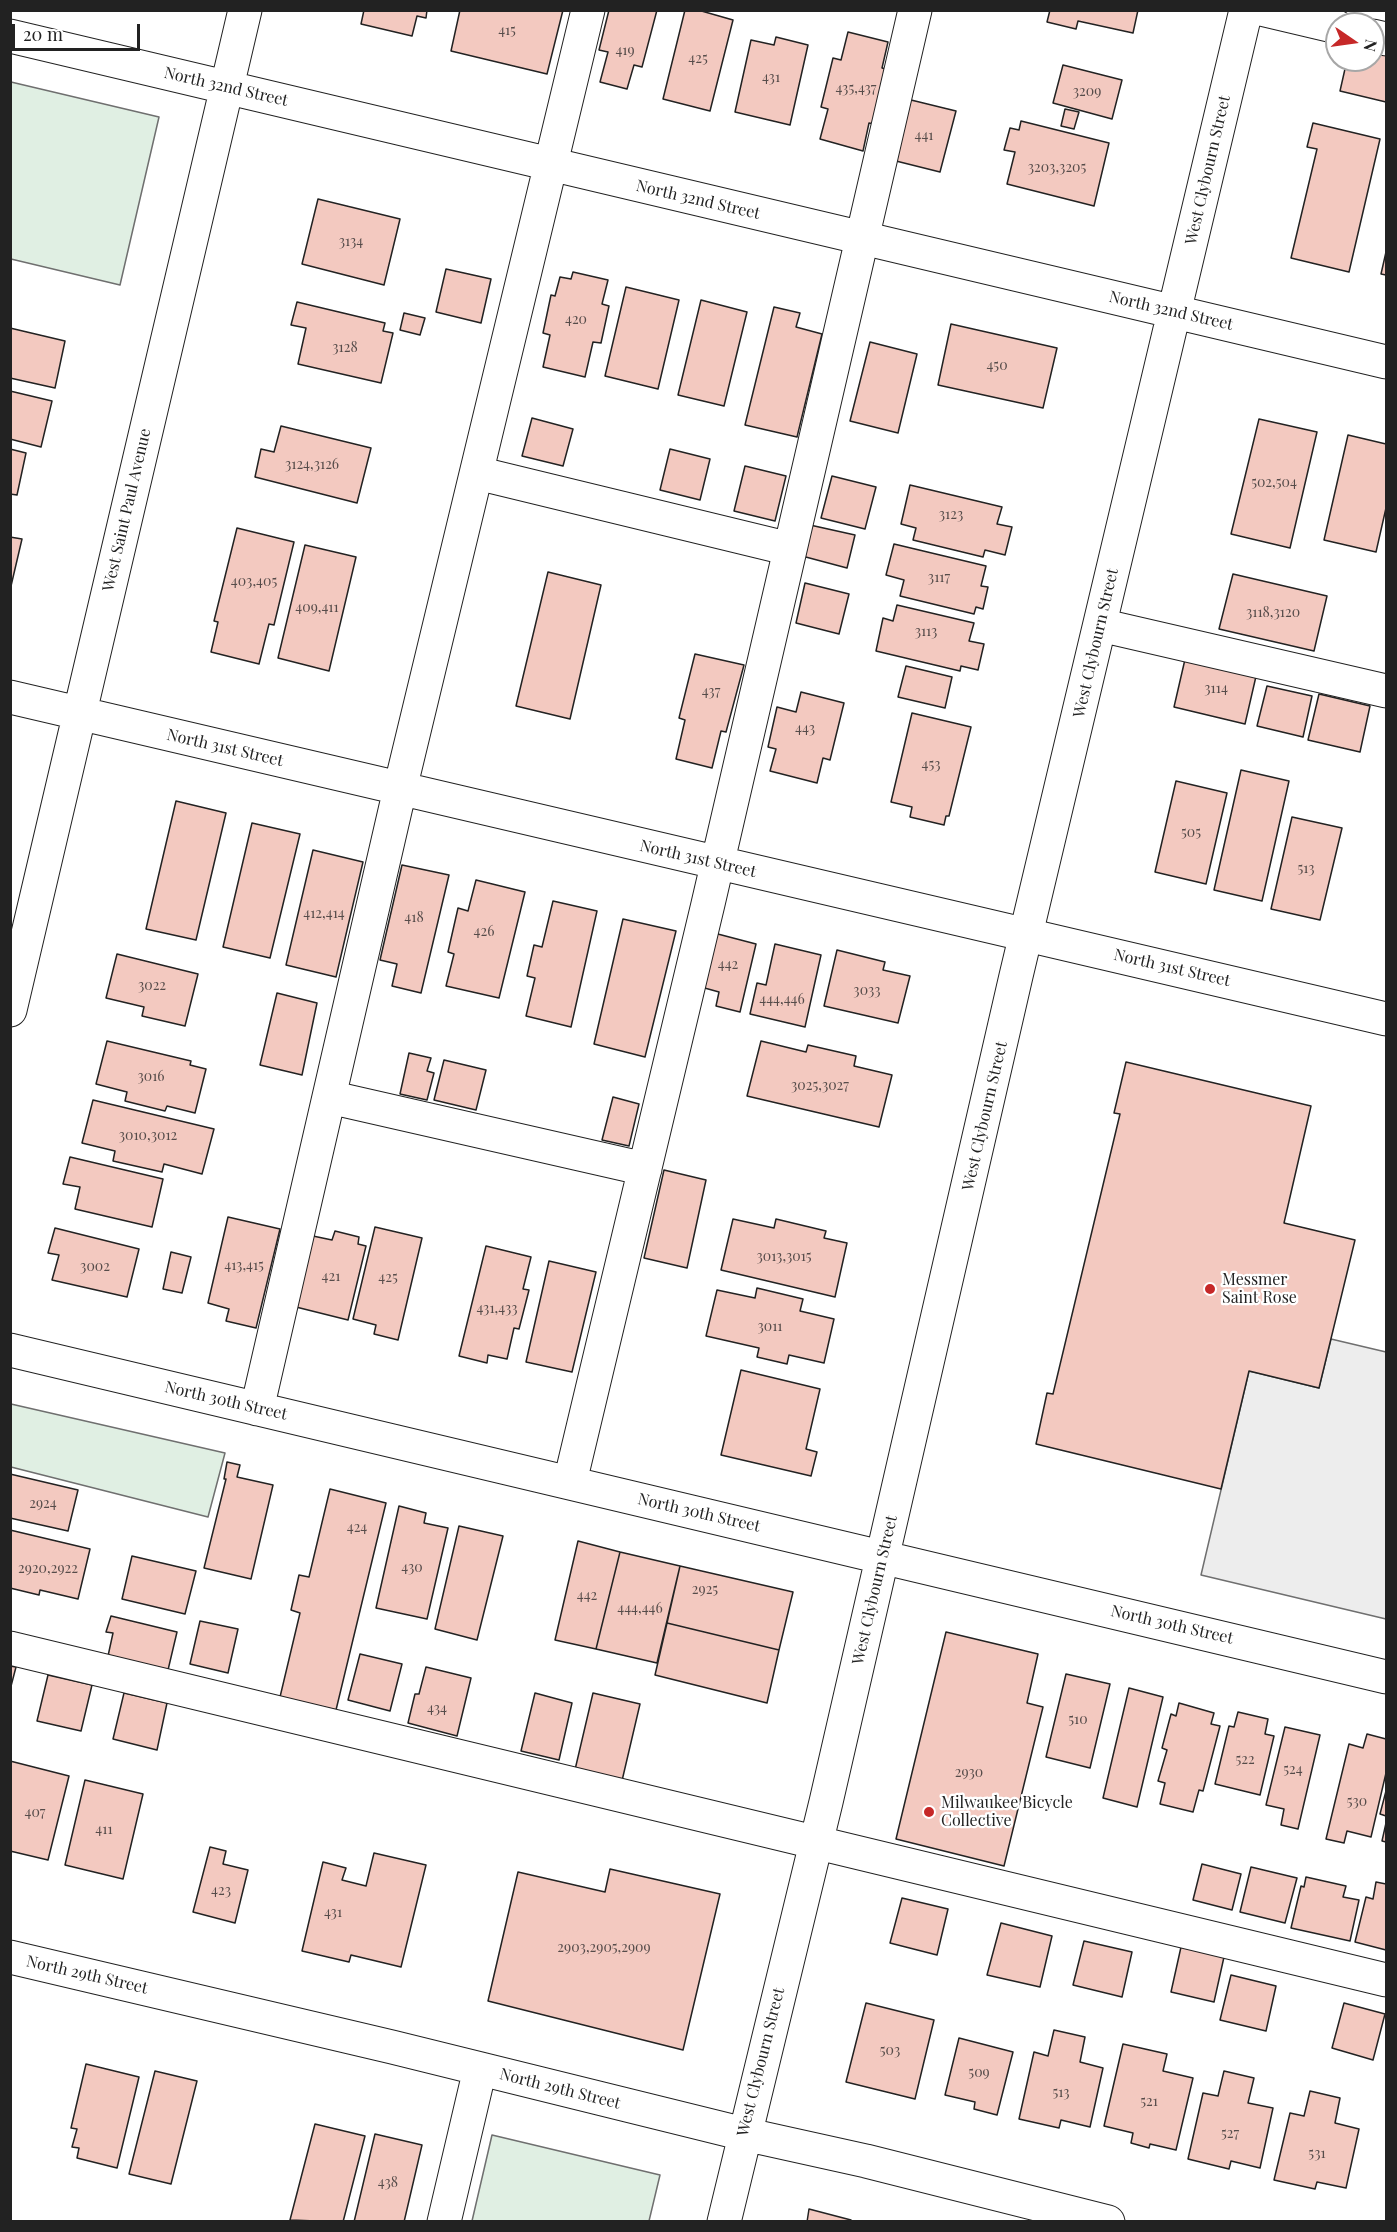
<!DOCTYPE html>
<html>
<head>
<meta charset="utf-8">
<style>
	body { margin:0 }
	#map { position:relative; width:1397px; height:2232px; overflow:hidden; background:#fff; font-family:"Playfair Display",serif }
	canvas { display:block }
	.frame { position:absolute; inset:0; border:12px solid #222; pointer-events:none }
	.north { position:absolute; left:1325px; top:12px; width:60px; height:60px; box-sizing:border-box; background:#fff; border:2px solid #a7a7a7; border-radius:50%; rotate:103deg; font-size:16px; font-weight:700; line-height:24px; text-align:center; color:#222 }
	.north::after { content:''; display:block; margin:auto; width:21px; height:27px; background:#c62828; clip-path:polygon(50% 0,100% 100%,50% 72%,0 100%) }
	.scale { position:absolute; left:12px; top:24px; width:128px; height:27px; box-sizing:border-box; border:3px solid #222; border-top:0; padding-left:8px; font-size:18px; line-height:21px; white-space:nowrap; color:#222; -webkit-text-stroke:4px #fff; paint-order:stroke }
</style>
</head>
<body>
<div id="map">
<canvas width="1397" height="2232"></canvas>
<div class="frame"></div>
<div class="north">N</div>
<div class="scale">20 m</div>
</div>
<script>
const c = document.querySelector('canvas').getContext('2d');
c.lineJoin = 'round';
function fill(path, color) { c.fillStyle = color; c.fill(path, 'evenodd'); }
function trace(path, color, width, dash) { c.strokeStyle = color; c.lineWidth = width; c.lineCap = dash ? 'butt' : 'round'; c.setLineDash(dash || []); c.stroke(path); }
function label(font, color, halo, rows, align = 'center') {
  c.font = font + ' "Playfair Display",serif'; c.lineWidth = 4.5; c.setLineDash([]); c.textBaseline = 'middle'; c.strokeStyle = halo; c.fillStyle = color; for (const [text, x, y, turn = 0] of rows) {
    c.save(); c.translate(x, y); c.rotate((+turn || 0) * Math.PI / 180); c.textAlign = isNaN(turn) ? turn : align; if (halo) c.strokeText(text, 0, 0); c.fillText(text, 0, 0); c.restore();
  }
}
const green = new Path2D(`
	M11 82 159 117 120 285 11 259Z
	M11 1404 225 1453 208 1517 11 1467Z
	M492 2135 660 2175 649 2221H472Z`);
const parking = new Path2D(`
	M1331 1339 1386 1352V1619L1201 1575 1249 1371 1319 1388Z`);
const building = new Path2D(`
	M364 10H427L426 18 417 16 412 36 361 24Z
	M460 10H563L547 74 451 51Z
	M609 10H657L642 67 634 65 627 89 600 82 608 52 599 50Z
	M685 10H698L733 20 710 111 663 99Z
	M1050 10H1138L1133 33 1078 21 1076 29 1047 22Z
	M848 32 888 42 882 68 890 70 878 125 869 123 863 151 820 139 828 109 821 107 833 58 841 60Z
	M776 37 808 45 790 125 735 112 751 40 774 45Z
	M1373 46 1386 49V102L1340 91 1347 60H1373Z
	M1063 65 1122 80 1112 119 1053 103Z
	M907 99 956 111 940 172 892 160Z
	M1065 109 1079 112 1074 129 1061 126Z
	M1021 121 1109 143 1094 206 1007 184 1015 152 1004 150 1010 128 1019 130Z
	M1313 123 1380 139 1349 272 1291 258 1317 149 1307 147Z
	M318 199 400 219 384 285 302 264Z
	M1386 252V275L1381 274Z
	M446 269 491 279 481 323 436 312Z
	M573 272 608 280 602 304 609 306 601 343 593 342 585 377 543 367 550 335 543 333 551 295 555 296 560 277 571 279Z
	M626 287 679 300 658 389 605 376Z
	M701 300 747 312 724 406 678 395Z
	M297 302 385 323 383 331 393 333 381 383 298 364 306 328 291 325Z
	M774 307 800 313 796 327 822 334 797 437 745 425Z
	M404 313 425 318 420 335 400 330Z
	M951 324 1057 348 1043 408 938 385Z
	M10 328 65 341 55 388 10 378Z
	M870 342 917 354 898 433 850 421Z
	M10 391 52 401 41 447 10 439Z
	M532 418 573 429 563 466 522 456Z
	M1259 419 1317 432 1290 548 1231 534Z
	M281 426 371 448 357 503 255 477 261 449 274 452Z
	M1348 435 1386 444V508L1376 552 1324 540Z
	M10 449 26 453 17 495 10 494Z
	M670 449 710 459 700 500 660 490Z
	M745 466 786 476 775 521 734 511Z
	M832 476 876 487 865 529 821 518Z
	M910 485 1002 507 997 524 1012 527 1005 555 985 550 983 557 913 540 916 528 901 524Z
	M810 525 855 535 847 568 802 556Z
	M237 528 294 542 274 625 269 624 259 664 211 652 218 622 214 621Z
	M10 537 22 539 11 586H10Z
	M894 544 986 566 981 586 988 587 983 609 976 607 974 614 900 596 904 580 886 575Z
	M305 545 356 557 329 671 278 658Z
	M548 572 601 585 570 719 516 706Z
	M1233 574 1327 596 1314 651 1219 629Z
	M805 583 849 594 839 634 796 623Z
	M897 605 974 623 969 641 984 644 978 670 961 666 960 671 876 651 883 618 893 621Z
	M695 654 744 665 726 732 721 731 712 768 676 759 685 720 679 718Z
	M1186 655 1257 672 1245 724 1174 707Z
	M906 666 952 677 945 708 898 697Z
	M1267 686 1312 696 1303 737 1257 726Z
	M801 692 844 703 830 760 823 758 817 783 770 771 776 749 768 747 777 707 796 712Z
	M1319 694 1370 706 1360 752 1308 740Z
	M912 713 971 727 949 816H946L944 825 910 817 912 807 891 802Z
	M1241 770 1289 781 1262 901 1214 890Z
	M1176 781 1227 793 1206 884 1155 872Z
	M176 801 226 813 196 940 146 929Z
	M1292 817 1342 828 1320 920 1271 909Z
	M252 823 300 834 270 958 223 947Z
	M313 850 363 862 336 977 286 965Z
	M402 865 449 875 421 993 392 986 397 964 380 960Z
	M476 880 525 892 499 998 446 986 454 954 448 952 458 908 468 911Z
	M553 901 597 911 571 1027 526 1016 535 978 527 976 534 945 542 947Z
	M623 919 676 931 645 1057 594 1044Z
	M714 933 756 944 740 1012 716 1006 719 992 701 987Z
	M775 944 821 955 805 1027 750 1014 757 983 766 985Z
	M837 950 885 962 883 970 910 976 898 1023 824 1006Z
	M117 954 198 974 185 1026 142 1016 144 1007 106 998Z
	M277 993 317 1003 302 1075 260 1065Z
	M107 1041 191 1061 190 1065 206 1069 195 1113 167 1106 165 1111 125 1101 127 1092 96 1084Z
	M761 1041 806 1052 808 1045 856 1056 854 1066 892 1075 879 1127 747 1096Z
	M409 1053 431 1058 427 1071 434 1073 427 1100 400 1094Z
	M444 1060 486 1070 476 1110 434 1100Z
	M1126 1062 1311 1106 1284 1223 1355 1240 1319 1388 1249 1371 1221 1489 1036 1444 1047 1393 1053 1394 1120 1114 1114 1113Z
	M613 1097 639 1104 629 1146 602 1140Z
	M93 1100 214 1129 202 1174 164 1164 162 1172 113 1161 115 1151 82 1143Z
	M70 1157 163 1179 152 1227 75 1209 80 1187 63 1184Z
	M664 1170 706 1180 687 1268 644 1258Z
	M228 1217 280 1229 256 1328 226 1321 229 1309 208 1303Z
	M733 1219 774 1228 776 1219 826 1231 824 1238 847 1243 835 1297 721 1270Z
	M375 1227 422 1238 398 1340 374 1334 376 1325 353 1319Z
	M55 1228 139 1249 127 1297 52 1280 59 1255 48 1253Z
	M335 1231 359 1237 358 1244 366 1246 348 1320 296 1307 313 1236 332 1240Z
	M486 1246 531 1257 523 1289 529 1290 519 1329 514 1328 507 1359 488 1355 487 1363 459 1356Z
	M171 1252 191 1257 182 1293 163 1289Z
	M549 1261 596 1272 572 1372 526 1362Z
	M757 1288 803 1299 800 1311 834 1319 824 1363 789 1355 787 1364 757 1357 759 1348 706 1336 717 1290 755 1298Z
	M741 1370 820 1389 806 1449 817 1452 811 1476 721 1455Z
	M227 1462 240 1465 237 1477 273 1485 251 1579 204 1568 226 1479H224Z
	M10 1474 78 1490 68 1531 10 1518Z
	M330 1489 386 1503 336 1710 280 1697 300 1613 291 1610 299 1575 309 1577Z
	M399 1506 426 1513 424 1523 448 1528 427 1619 376 1608Z
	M459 1526 503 1536 477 1640 435 1629Z
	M10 1530 90 1549 78 1599 40 1590 39 1595 10 1588Z
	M578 1541 620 1552 596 1649 555 1640Z
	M620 1552 680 1566 657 1663 596 1649Z
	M132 1556 196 1571 185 1614 122 1599Z
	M680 1566 793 1592 779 1650 667 1623Z
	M111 1616 177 1632 168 1670 108 1656 113 1633 106 1632Z
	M200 1621 238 1629 228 1673 190 1664Z
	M667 1623 779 1650 767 1703 655 1675Z
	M946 1632 1038 1654 1027 1703 1043 1707 1004 1866 896 1839Z
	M360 1654 402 1664 390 1711 348 1700Z
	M10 1666 16 1667 10 1690Z
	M426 1667 471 1678 457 1736 408 1723 415 1694H419Z
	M1066 1674 1110 1684 1090 1768 1046 1757Z
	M48 1675 92 1685 81 1731 37 1721Z
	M1129 1688 1163 1697 1137 1807 1103 1798Z
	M124 1693 167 1703 157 1750 113 1739Z
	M535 1693 572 1703 559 1760 521 1751Z
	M593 1693 640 1704 621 1785 574 1774Z
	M1179 1703 1214 1713 1211 1724 1220 1726 1203 1791 1199 1790 1193 1812 1160 1804 1165 1783 1158 1781 1167 1750 1162 1748 1171 1714 1176 1716Z
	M1238 1712 1268 1719 1265 1734 1274 1736 1260 1795 1215 1784 1229 1726 1234 1727Z
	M1285 1727 1320 1735 1298 1829 1281 1825 1284 1809 1266 1805Z
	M1367 1734 1386 1739V1773L1371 1837 1347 1831 1344 1843 1326 1839 1349 1744 1363 1748Z
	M10 1761 69 1776 48 1860 10 1851Z
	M85 1780 143 1794 123 1879 65 1865Z
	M1386 1791V1816L1380 1814Z
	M1386 1823V1842L1382 1841Z
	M210 1847 226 1851 223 1864 248 1870 235 1923 193 1912Z
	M374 1853 426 1865 401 1967 351 1955 349 1962 302 1951 323 1862 346 1868 342 1880 366 1886Z
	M1202 1864 1241 1874 1232 1910 1193 1900Z
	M1251 1867 1297 1878 1285 1923 1240 1912Z
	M610 1869 720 1894 683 2050 488 2001 518 1872 605 1892Z
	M1306 1877 1346 1886 1343 1897 1359 1900 1350 1941 1291 1928 1301 1886 1304 1887Z
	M1376 1882 1386 1884V1950L1355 1942 1366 1897 1373 1899Z
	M902 1898 948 1909 937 1955 890 1943Z
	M1001 1923 1052 1936 1040 1987 987 1975Z
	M1084 1941 1132 1952 1122 1997 1073 1985Z
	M1181 1947 1224 1957 1214 2002 1171 1992Z
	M1231 1975 1276 1986 1266 2031 1220 2020Z
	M866 2003 934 2020 915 2099 846 2082Z
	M1344 2003 1385 2014 1373 2060 1332 2048Z
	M1054 2030 1085 2037 1080 2062 1103 2068 1090 2127 1061 2120 1059 2128 1019 2119 1034 2052 1048 2056Z
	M959 2038 1013 2052 997 2115 974 2109 975 2102 945 2095Z
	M1123 2044 1167 2054 1163 2071 1193 2078 1176 2150 1150 2144 1149 2148 1131 2143 1133 2133 1104 2126Z
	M86 2064 139 2077 117 2168 77 2158 79 2148 72 2147 77 2129 71 2128Z
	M155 2071 197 2081 171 2184 129 2174Z
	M1224 2071 1254 2078 1248 2103 1273 2108 1260 2168 1231 2161 1229 2169 1188 2159 1203 2093 1218 2096Z
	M1310 2091 1340 2098 1335 2123 1359 2129 1346 2188 1317 2182 1315 2189 1274 2180 1290 2113 1304 2116Z
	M315 2124 365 2136 343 2222 290 2220Z
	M375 2134 422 2145 404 2222H354Z
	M809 2209 851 2220V2222H807Z`);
const minor = new Path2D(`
	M1265 10 1337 27
	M10 36 1386 362
	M1373 36 1386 39
	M477 473 790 549
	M1100 625 1386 691
	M10 697 1386 1019
	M10 1010 245 10
	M329 1097 645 1169
	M10 1350 1386 1677
	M257 1409 400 789 588 10
	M570 1482 708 904 915 10
	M10 1648 1386 1980
	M10 1957 392 2047 744 2134 866 2161 1108 2222
	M444 2222 480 2069
	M724 2222 826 1802 1016 976 1246 10`);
const markers = [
	[1210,1289,6,"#c62828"],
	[929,1812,6,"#c62828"]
];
const numberNames = [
	["415",507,31],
	["419",625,51],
	["425",698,59],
	["431",771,78],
	["435,437",856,89],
	["3209",1087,92],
	["441",924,136],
	["3203,3205",1057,168],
	["3134",351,242],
	["420",576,320],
	["3128",345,348],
	["450",997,366],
	["3124,3126",312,465],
	["502,504",1274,483],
	["3123",951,515],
	["3117",939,578],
	["403,405",254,582],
	["409,411",317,608],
	["3118,3120",1273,613],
	["3113",926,632],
	["3114",1216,689],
	["437",711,692],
	["443",805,729],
	["453",931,765],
	["505",1191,833],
	["513",1306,869],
	["412,414",324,914],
	["418",414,918],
	["426",484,932],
	["442",728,965],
	["3022",152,986],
	["3033",867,991],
	["444,446",782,1000],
	["3016",151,1077],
	["3025,3027",820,1086],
	["3010,3012",148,1136],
	["3013,3015",784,1257],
	["413,415",244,1266],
	["3002",95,1267],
	["421",331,1277],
	["425",388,1278],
	["431,433",497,1309],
	["3011",770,1327],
	["2924",43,1504],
	["424",357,1528],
	["430",412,1568],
	["2920,2922",48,1569],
	["2925",705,1590],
	["442",587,1596],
	["444,446",640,1609],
	["434",437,1709],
	["510",1078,1720],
	["522",1245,1760],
	["524",1293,1770],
	["2930",969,1773],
	["530",1357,1802],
	["407",35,1813],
	["411",104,1830],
	["423",221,1891],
	["431",333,1913],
	["2903,2905,2909",604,1948],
	["503",890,2051],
	["509",979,2073],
	["513",1061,2093],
	["521",1149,2102],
	["527",1230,2134],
	["531",1317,2154],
	["438",388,2183]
];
const streetNames = [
	["North 32nd Street",226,87,13],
	["West Clybourn Street",1208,170,-77],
	["North 32nd Street",698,200,13],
	["North 32nd Street",1171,311,13],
	["West Saint Paul Avenue",127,510,-77],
	["West Clybourn Street",1096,643,-77],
	["North 31st Street",225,748,13],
	["North 31st Street",698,859,13],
	["North 31st Street",1172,968,13],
	["West Clybourn Street",985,1116,-77],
	["North 30th Street",226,1401,13],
	["North 30th Street",699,1513,13],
	["West Clybourn Street",875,1590,-77],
	["North 30th Street",1172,1625,13],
	["North 29th Street",87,1975,13],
	["West Clybourn Street",761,2062,-76],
	["North 29th Street",560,2089,14]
];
const poiNames = [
	["Messmer",1222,1280],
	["Saint Rose",1222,1298],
	["Milwaukee Bicycle",941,1803],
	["Collective",941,1821]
];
fill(green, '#e0efe3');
trace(green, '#6f6f6f', 1.5);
fill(parking, '#ededed');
trace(parking, '#6f6f6f', 1.5);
fill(building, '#f3c9c0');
trace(building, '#222', 1.5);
trace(minor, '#222', 35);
trace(minor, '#fff', 33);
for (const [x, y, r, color] of markers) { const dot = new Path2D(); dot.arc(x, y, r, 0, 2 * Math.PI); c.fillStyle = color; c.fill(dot); trace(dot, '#fff', 2); }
label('14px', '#564c4a', null, numberNames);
label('16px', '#222', '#fff', streetNames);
label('16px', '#222', '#fff', poiNames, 'left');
</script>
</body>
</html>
